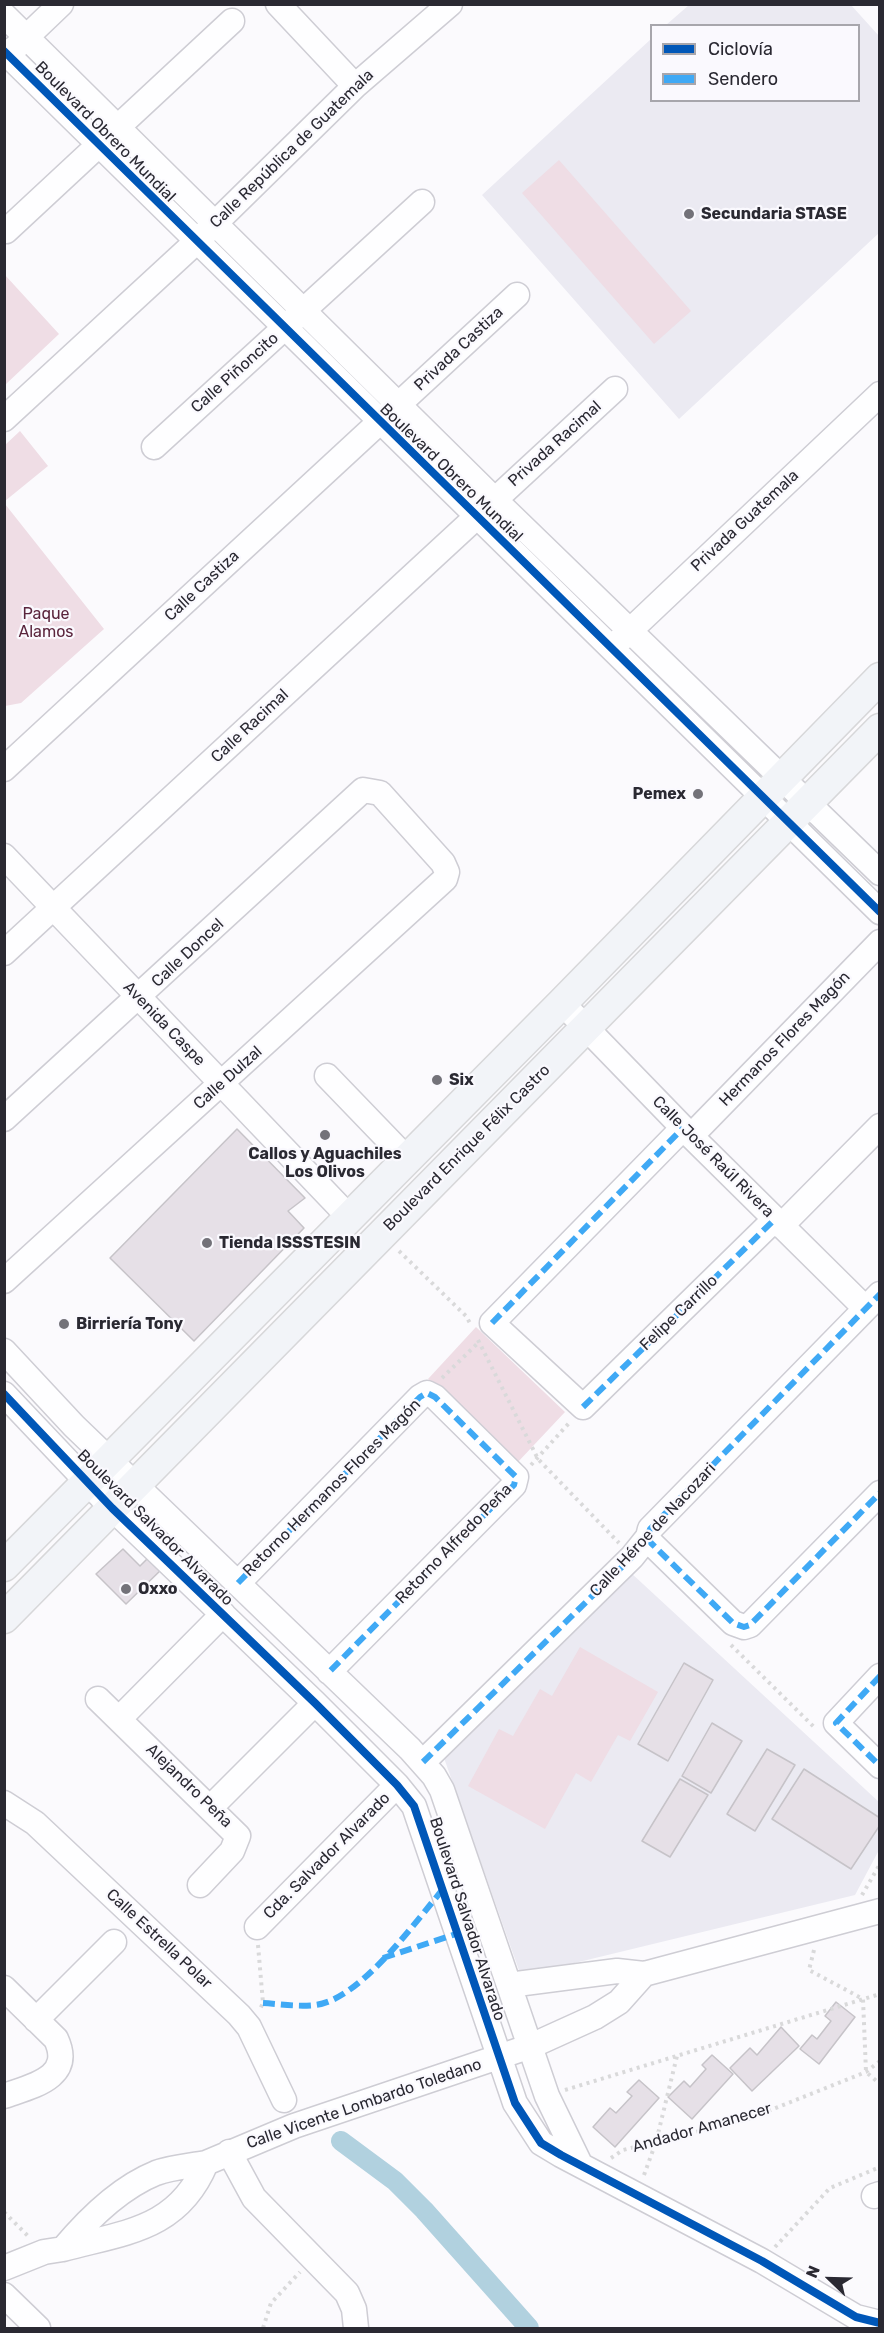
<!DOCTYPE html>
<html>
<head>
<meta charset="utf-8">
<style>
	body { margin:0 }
	#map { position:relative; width:884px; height:2333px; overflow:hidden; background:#fbfafd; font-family:Rubik,sans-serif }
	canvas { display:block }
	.frame { position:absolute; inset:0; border:6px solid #2a2932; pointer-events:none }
	.legend { position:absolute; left:650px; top:24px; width:210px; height:78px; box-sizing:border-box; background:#faf9fe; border:2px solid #a7a6ac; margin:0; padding:8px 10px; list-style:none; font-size:18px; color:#2a2932 }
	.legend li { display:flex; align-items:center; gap:12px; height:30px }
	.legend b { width:30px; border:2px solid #a7a6ac }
	.north { position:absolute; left:800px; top:2249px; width:60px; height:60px; -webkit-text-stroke:4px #faf9fe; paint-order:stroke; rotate:293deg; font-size:16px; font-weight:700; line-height:24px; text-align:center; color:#2a2932 }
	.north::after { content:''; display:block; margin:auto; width:21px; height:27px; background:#2a2932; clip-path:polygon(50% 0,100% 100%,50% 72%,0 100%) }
</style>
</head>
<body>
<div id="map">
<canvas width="884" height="2333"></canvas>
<div class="frame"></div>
<ul class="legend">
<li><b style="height:8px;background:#0057b8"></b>Ciclovía</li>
<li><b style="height:8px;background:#3fa9f5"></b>Sendero</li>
</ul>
<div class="north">N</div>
</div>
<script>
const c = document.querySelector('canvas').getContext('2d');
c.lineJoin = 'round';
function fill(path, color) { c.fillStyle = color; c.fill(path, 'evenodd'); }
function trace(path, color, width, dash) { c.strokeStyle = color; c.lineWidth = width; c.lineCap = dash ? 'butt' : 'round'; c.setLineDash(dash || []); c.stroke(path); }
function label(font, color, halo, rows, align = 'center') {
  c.font = font + ' Rubik,sans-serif'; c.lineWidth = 4.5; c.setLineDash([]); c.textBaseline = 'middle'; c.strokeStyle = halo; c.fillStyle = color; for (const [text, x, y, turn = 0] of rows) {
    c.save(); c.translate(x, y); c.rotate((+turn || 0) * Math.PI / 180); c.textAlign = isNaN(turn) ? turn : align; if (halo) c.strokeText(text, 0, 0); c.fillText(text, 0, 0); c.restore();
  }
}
const built = new Path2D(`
	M689 5H851L879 36V233L679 419 482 195 651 39 652 100H858V26L666 25Z
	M630 1572 879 1802V1850L855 1895 521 1976 444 1758Z`);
const green = new Path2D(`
	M559 160 691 311 654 344 522 193Z
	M5 275 59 334 5 385Z
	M20 431 48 466 5 501V445Z
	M5 504 104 629 21 703 5 706Z
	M476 1327 565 1412 517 1463 428 1379Z
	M580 1647 658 1692 630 1741 618 1735 591 1782 576 1773 545 1829 468 1786 499 1729 513 1736 540 1689 552 1696Z`);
const canal = new Path2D(`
	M341 2141 395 2181 424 2210 529 2328`);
const building = new Path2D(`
	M237 1129 305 1198 288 1211 304 1228 194 1341 110 1258Z
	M123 1549 140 1566 152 1554 164 1567 126 1604 96 1574Z
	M684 1663 713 1680 668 1761 638 1744Z
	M712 1723 742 1741 711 1793 682 1776Z
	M767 1749 795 1765 755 1831 727 1814Z
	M804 1769 880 1818V1825L851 1869 772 1819Z
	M680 1779 708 1795 670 1857 642 1841Z
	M836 2002 855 2017 819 2064 800 2049 812 2035 817 2039 831 2021 825 2016Z
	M781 2027 799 2046 752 2091 730 2068 750 2048 757 2055Z
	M712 2055 733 2074 692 2119 668 2097 684 2081 690 2087 706 2069 702 2065Z
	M639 2080 659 2098 615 2147 593 2127 610 2108 616 2113 632 2096 627 2092Z`);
const path = new Path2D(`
	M399 1251 466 1316 471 1325
	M478 1340 538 1459 619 1543
	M442 1378 480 1341
	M531 1465 570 1422
	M731 1645 815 1728
	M862 1895 880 1864
	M258 1945 263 2003 260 2009
	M814 1950 809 1970 863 1999 866 2072 880 2084
	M565 2090 880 1994
	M611 2158 623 2150 748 2119 866 2072 880 2061
	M644 2175 656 2142 677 2056
	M4 2212 29 2237
	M775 2247 830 2188 880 2167
	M263 2328 271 2303 300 2272`);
const minor = new Path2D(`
	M278 4 355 86
	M4 15 494 499 880 873
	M15 48 61 4
	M4 51 880 912
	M6 231 232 21
	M4 419 196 242 355 86 450 4
	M154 447 422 202
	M618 642 880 394
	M4 769 517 295
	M4 856 349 1217
	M4 953 615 389
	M562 1003 691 1136 865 1308
	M327 1076 407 1159
	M4 1119 363 790 380 793 443 863 447 872 445 879 4 1281
	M683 1128 492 1323 583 1407 775 1219
	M691 1136 880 942
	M781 1226 880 1126
	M4 1351 74 1426 410 1749 434 1776 442 1790 547 2096 580 2164
	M4 1394 112 1508 315 1703 397 1785 414 1806 515 2103 541 2143 561 2155 762 2261 856 2317 880 2323
	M648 1537 651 1543 733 1623 744 1627 750 1625 880 1493
	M238 1583 420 1397 427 1393 435 1397 516 1477 514 1485 329 1672
	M880 1676 836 1723 880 1766
	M98 1699 238 1836 232 1851 200 1885
	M119 1719 223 1614
	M423 1762 632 1557 648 1537 650 1529 880 1294
	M4 1803 35 1823 239 2015 249 2027 284 2100
	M211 1807 315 1703
	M257 1927 397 1785
	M509 1985 617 1971 644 1974 880 1911
	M4 1988 56 2039C74 2078 32 2086 4 2096
	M36 2020 114 1942
	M229 2152 254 2198 347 2293 354 2309 356 2328
	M206 2163 294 2126 531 2046 595 2017 619 2002 644 1974
	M206 2163C178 2230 125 2232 63 2249 88 2219 119 2188 156 2173 172 2167 190 2166 206 2163Z
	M874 2196 880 2194
	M4 2268 44 2252 63 2249
	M4 2295 38 2328`);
const major = new Path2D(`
	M4 1566 562 1003 880 678
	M4 1618 880 729`);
const quiet = new Path2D(`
	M492 1323 683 1128
	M583 1407 775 1219
	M648 1537 651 1543 733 1623 744 1627 750 1625 880 1493
	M238 1583 420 1397 427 1393 435 1397 516 1477 514 1485 329 1672
	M880 1676 836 1723 880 1766
	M423 1762 632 1557 648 1537 650 1529 880 1294
	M383 1958 459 1933
	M263 2003C280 2004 298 2007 315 2005 360 2000 415 1922 444 1888`);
const cycleway = new Path2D(`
	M4 51 880 912
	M4 1394 112 1508 315 1703 397 1785 414 1806 515 2103 541 2143 561 2155 762 2261 856 2317 880 2323`);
const markers = [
	[689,214,6,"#737279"],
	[698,794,6,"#737279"],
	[437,1080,6,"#737279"],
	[325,1135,6,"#737279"],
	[207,1243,6,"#737279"],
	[64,1324,6,"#737279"],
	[126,1589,6,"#737279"]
];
const streetNames = [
	["Boulevard Obrero Mundial",105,132,45],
	["Calle República de Guatemala",292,149,-44],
	["Privada Castiza",459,349,-43],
	["Calle Piñoncito",235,373,-42],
	["Privada Racimal",555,444,-42],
	["Boulevard Obrero Mundial",451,473,44],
	["Privada Guatemala",745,521,-43],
	["Calle Castiza",202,586,-43],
	["Calle Racimal",250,726,-43],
	["Calle Doncel",188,953,-43],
	["Avenida Caspe",164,1024,46],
	["Hermanos Flores Magón",785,1039,-46],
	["Calle Dulzal",228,1078,-42],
	["Boulevard Enrique Félix Castro",467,1148,-45],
	["Calle José Raúl Rivera",713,1157,45],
	["Felipe Carrillo",679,1313,-44],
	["Retorno Hermanos Flores Magón",332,1488,-45],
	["Boulevard Salvador Alvarado",155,1528,45],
	["Calle Héroe de Nacozari",653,1530,-47],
	["Retorno Alfredo Peña",454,1544,-46],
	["Alejandro Peña",189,1786,44],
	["Cda. Salvador Alvarado",327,1856,-45],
	["Boulevard Salvador Alvarado",467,1919,72],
	["Calle Estrella Polar",159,1939,43],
	["Calle Vicente Lombardo Toledano",364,2104,-19],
	["Andador Amanecer",702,2128,-16]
];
const poiNames = [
	["Secundaria STASE",701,214],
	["Pemex",686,794,"right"],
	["Six",449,1080],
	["Callos y Aguachiles",325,1154,"center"],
	["Los Olivos",325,1172,"center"],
	["Tienda ISSSTESIN",219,1243],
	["Birriería Tony",76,1324],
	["Oxxo",138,1589]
];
const parkNames = [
	["Paque",46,614],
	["Alamos",46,632]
];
fill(built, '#ebeaf2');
fill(green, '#efdde5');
trace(canal, '#b1d1df', 20);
fill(building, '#e6e0e7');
trace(building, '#c6c3c8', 1.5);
trace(minor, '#cecdd4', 27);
trace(major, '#d7d7d9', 33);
trace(path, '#d9d9da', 4, [3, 4.5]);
trace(minor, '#fefeff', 24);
trace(major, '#f2f4f8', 30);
trace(quiet, '#3fa9f5', 6, [12, 6]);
trace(cycleway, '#0057b8', 8);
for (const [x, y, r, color] of markers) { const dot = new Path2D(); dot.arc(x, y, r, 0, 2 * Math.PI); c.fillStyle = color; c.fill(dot); trace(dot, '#faf9fe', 2); }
label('16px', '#2a2932', '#faf9fe', streetNames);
label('bold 16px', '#2a2932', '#faf9fe', poiNames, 'left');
label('16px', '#5a243c', '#faf9fe', parkNames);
</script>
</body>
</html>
